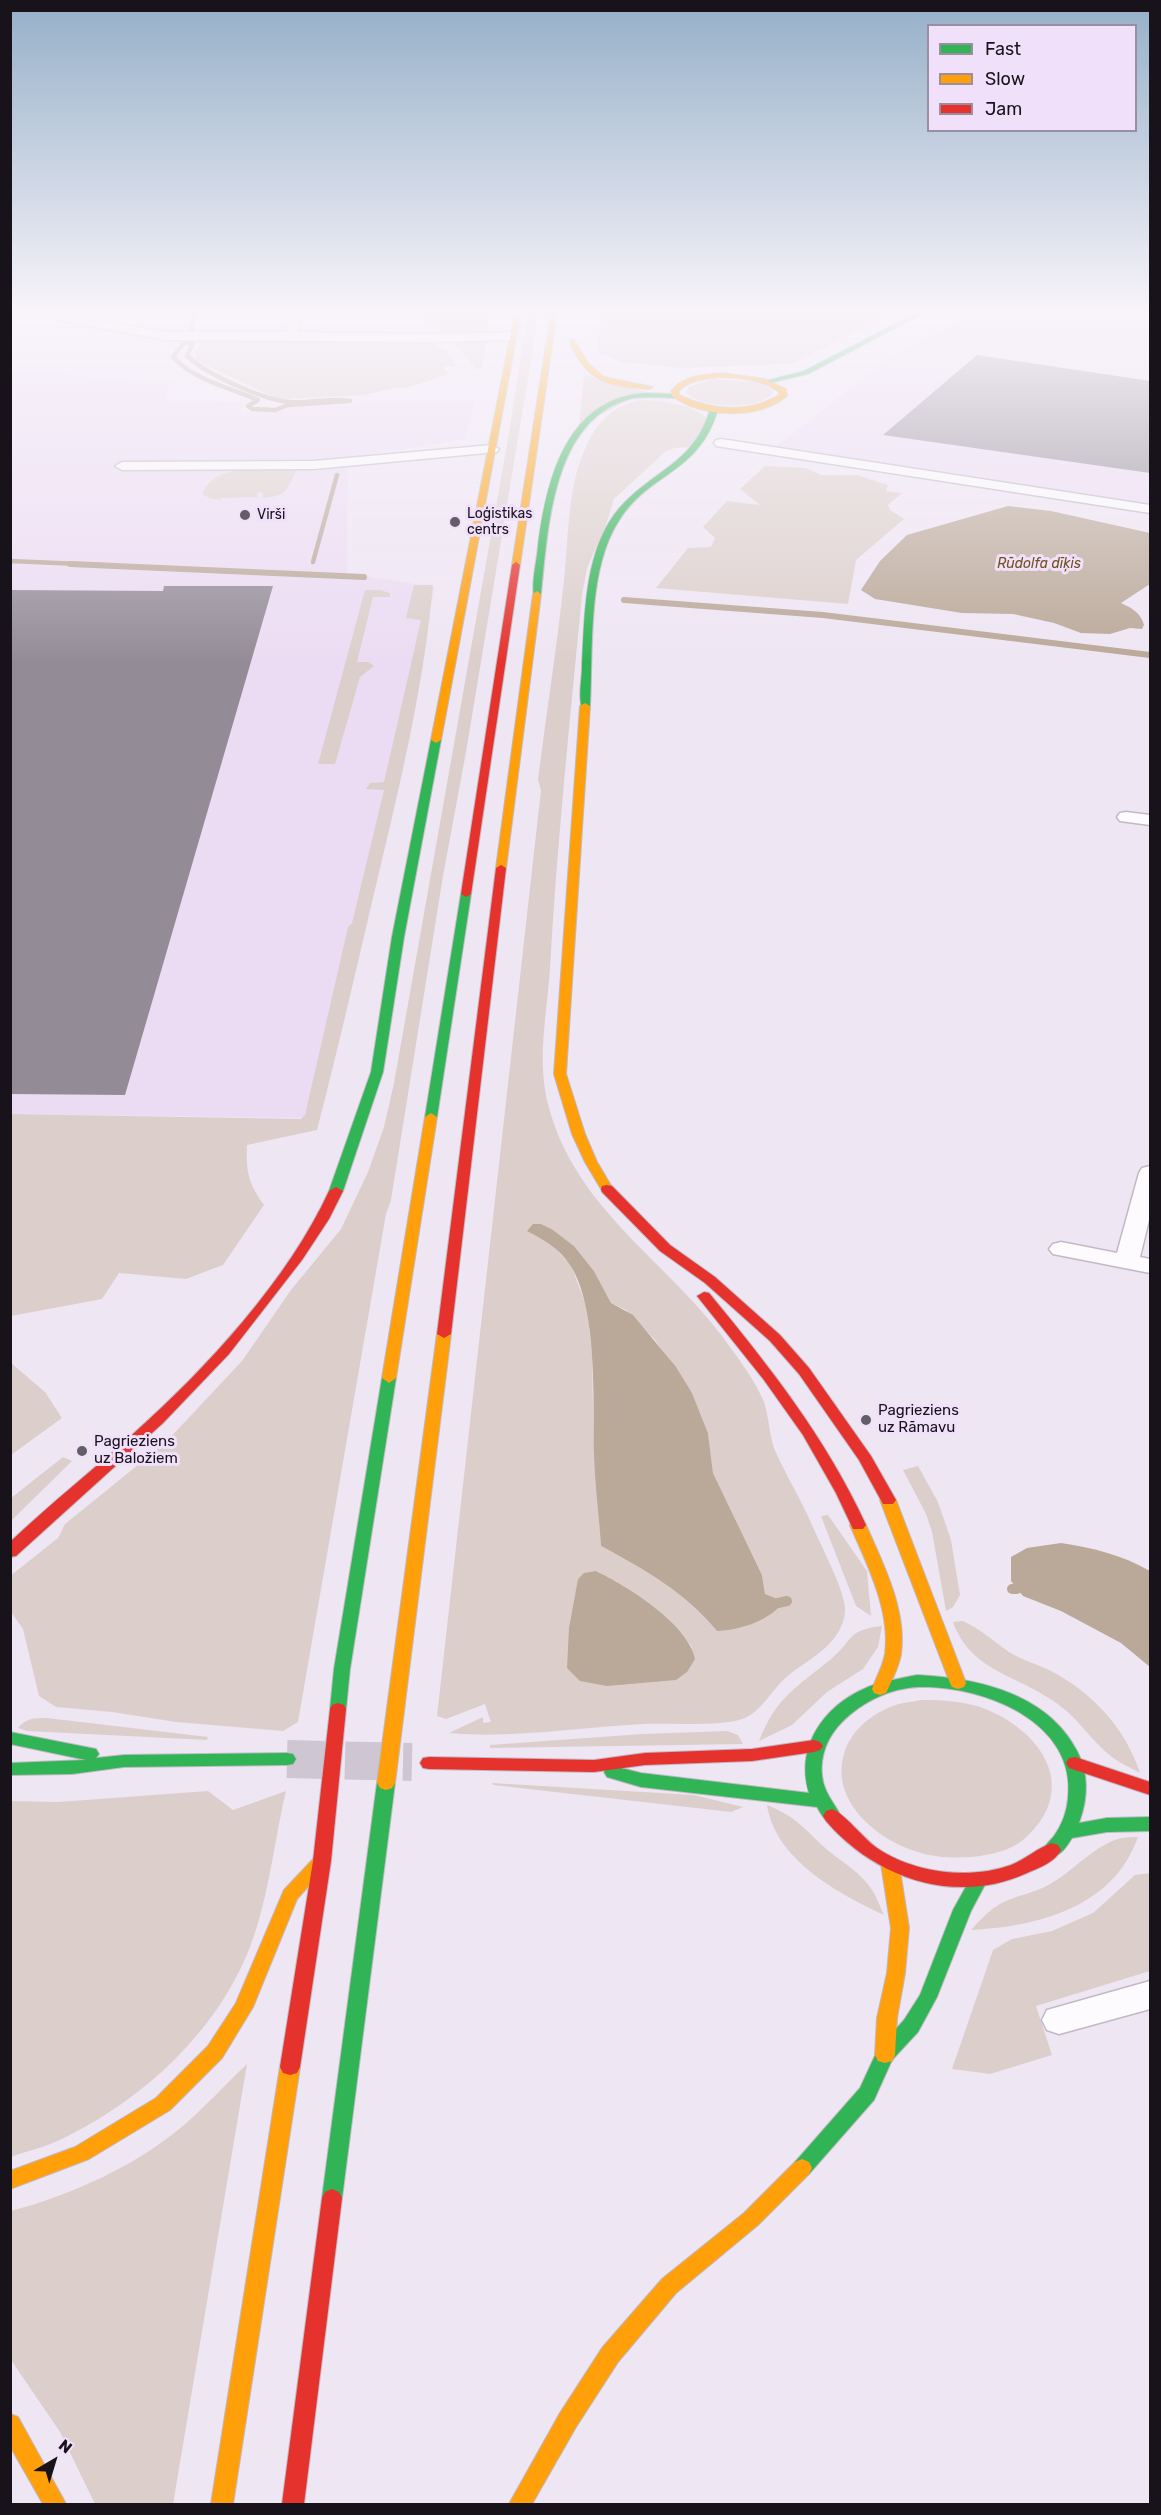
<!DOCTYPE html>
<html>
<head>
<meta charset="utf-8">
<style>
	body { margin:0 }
	#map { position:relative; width:1161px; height:2515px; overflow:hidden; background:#efe6f4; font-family:Rubik,sans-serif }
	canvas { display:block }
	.frame { position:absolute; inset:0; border:12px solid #18131b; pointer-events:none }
	.legend { position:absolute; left:927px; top:24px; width:210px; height:108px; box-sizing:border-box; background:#f1e0fa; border:2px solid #9a8ea1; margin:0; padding:8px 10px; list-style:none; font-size:18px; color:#18131b }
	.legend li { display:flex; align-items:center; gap:12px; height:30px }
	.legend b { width:30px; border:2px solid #9a8ea1 }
	.north { position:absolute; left:24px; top:2431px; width:60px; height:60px; -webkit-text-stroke:4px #f1e0fa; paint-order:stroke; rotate:38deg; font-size:16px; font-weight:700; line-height:24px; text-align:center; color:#18131b }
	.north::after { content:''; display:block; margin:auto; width:21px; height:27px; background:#18131b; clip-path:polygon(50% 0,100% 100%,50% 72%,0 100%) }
</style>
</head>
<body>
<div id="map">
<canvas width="1161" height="2515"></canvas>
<div class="frame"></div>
<ul class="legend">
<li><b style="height:8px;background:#30b455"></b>Fast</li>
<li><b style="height:8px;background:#ff9f0a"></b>Slow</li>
<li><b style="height:8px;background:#e5322d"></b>Jam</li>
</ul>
<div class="north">N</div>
</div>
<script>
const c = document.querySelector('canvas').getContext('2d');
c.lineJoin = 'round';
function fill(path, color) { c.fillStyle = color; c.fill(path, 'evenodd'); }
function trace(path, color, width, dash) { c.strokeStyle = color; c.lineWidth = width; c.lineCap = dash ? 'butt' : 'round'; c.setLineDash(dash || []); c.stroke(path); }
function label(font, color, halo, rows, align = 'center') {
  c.font = font + ' Rubik,sans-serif'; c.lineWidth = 6; c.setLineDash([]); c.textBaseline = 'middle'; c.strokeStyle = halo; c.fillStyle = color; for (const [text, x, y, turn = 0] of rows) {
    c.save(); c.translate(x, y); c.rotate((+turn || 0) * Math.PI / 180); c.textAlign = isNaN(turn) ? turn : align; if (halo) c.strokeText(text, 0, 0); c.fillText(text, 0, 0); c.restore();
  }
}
const built = new Path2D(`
	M976 312H1150V505L775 447 889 359Z
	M10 370 171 383 163 401 243 402 241 412 287 411 288 406 359 405 360 401H475L466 439 348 458 347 573 435 587 313 1118 11 1114Z`);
const green = new Path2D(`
	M413 312H490L487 334 445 335Z
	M528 312H539L466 752 443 876 391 1200 386 1214 298 1722 283 1731 176 1722 112 1712 56 1707 39 1696 23 1629 11 1612 10 1576 58 1538 65 1524 165 1443 242 1361 291 1290 341 1229 368 1172 384 1127 394 1083 509 433Z
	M602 312H895L791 364 682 368 622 362 597 352Z
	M488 337 481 369H476L450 338Z
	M203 340 428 341 447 351 457 366 443 367 450 374 406 388H395L365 395 283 399 273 397 195 360 196 352Z
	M584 376 585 375 646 392 579 425Z
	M713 379 758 382 772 390 773 393C759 411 701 408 686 393L688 387Z
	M641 400C658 400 699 405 708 420L690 447 675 448 666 451 614 499 606 525 587 568 582 595C570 719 557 844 550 968 547 1016 536 1061 549 1108 577 1209 664 1259 722 1336 737 1357 754 1378 764 1402 769 1417 769 1433 774 1448 785 1474 801 1499 812 1525 820 1544 847 1594 845 1612 842 1643 811 1658 790 1674 774 1686 763 1710 745 1718 723 1727 670 1723 644 1724 579 1727 513 1739 449 1733L483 1717V1723L491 1722 485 1704 446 1719 437 1716 541 790 538 780C546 716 556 653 563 589 569 543 566 491 585 449 596 423 613 405 641 400ZM553 1230 574 1246 594 1271 611 1303 626 1310 655 1340 692 1393 708 1433 713 1473 762 1575 765 1594 717 1631C686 1593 644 1569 601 1546L594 1458 592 1355 587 1308 571 1265 550 1243ZM596 1571C636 1589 664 1616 693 1648L577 1591 578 1579Z
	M765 466 806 468 821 475H857L888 485 886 491 902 493 888 505 890 510 904 519 856 560 848 604 656 588 688 548 711 547 715 538 703 527 727 501 760 505 740 489Z
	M291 468 296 472C286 491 286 496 263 498V493L258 492 257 497 221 498V500L209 498 202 494C215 463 263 468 291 468Z
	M414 585H433C424 684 401 781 378 877 358 961 339 1046 317 1130L247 1145C246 1171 248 1183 264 1205L223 1265 186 1279 119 1273 102 1299 11 1316V1114L301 1119 305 1115 348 927 352 923 384 790 366 789 370 783 384 782 421 620 406 618Z
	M365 590H380L390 593V597H373L357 662H368L374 666 360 677 335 764H318Z
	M11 1363 45 1392 62 1418 11 1455Z
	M63 1457 72 1461 11 1521V1498Z
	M918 1466 938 1502 951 1540 960 1595 953 1607 946 1611 932 1532 926 1514 903 1470Z
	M828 1515 867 1571 871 1616 856 1606 821 1516Z
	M963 1621C981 1629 993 1641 1009 1652 1022 1660 1037 1664 1051 1671 1093 1693 1126 1729 1140 1773 1131 1768 1120 1763 1112 1757 1092 1742 1079 1719 1059 1705 1020 1675 971 1673 953 1622Z
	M882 1626 878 1647 863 1669 827 1692 792 1725 759 1741C776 1697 797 1687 831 1659 854 1640 846 1630 882 1626Z
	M921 1700C944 1700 967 1701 988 1710 1046 1735 1079 1792 1023 1840 1010 1851 989 1855 972 1857 955 1858 935 1858 918 1852 877 1840 830 1801 844 1754 850 1732 869 1716 890 1707 899 1703 911 1702 921 1700Z
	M47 1718 208 1737 207 1740 27 1731 18 1728C26 1718 34 1718 47 1718Z
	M727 1731 738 1735 743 1744 490 1748V1745L642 1734Z
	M492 1783 694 1795 743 1807 731 1812 493 1785Z
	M208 1791 233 1810 286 1791C274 1842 269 1897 250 1947 217 2032 143 2100 62 2139 46 2147 27 2151 11 2157V1801L58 1802Z
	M767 1805C801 1819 805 1831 830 1852 845 1864 862 1874 872 1890 877 1897 880 1907 884 1915 838 1893 776 1861 767 1805Z
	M1138 1837C1135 1845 1131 1854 1126 1862 1093 1913 1028 1927 971 1930 980 1920 990 1909 1002 1903 1017 1895 1035 1893 1050 1884 1073 1871 1091 1849 1115 1840 1122 1837 1131 1837 1138 1837Z
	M1150 1873V1971L1036 2006 1052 2055 990 2074 952 2069 993 1950 1012 1939 1052 1931 1093 1913 1135 1875Z
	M247 2064 173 2504H95L60 2432 11 2360V2211C71 2195 136 2166 184 2125 206 2106 226 2084 247 2064Z`);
const water = new Path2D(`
	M1008 506 1051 511 1150 533V584L1121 603C1132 608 1141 613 1144 625L1142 629 1130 628 1110 634 1081 633 1054 623 1013 614 962 613 875 599 861 590 880 561 907 535Z
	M533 1224H541L553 1230 574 1246 594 1271 611 1303 633 1315 676 1367 692 1393 708 1433 713 1473 762 1575 765 1594 775 1598 780 1606C765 1622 739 1630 717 1631 686 1593 644 1569 601 1546 599 1516 595 1485 594 1455 593 1403 598 1307 570 1265 559 1248 544 1240 527 1231Z
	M1061 1543C1094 1548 1122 1555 1150 1571V1667L1121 1643 1061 1611 1023 1596 1011 1581V1557L1027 1548Z
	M596 1571C626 1585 689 1625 695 1659L687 1672 676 1680 607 1686 580 1681 567 1668 569 1628 578 1579 584 1573Z`);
const streamFar2 = new Path2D(`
	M189 342 193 343 187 356C208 375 261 399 289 402 310 404 329 397 350 401L288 405 275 410 252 409 248 406 258 400C229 387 195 381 173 357L183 344Z
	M189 342 195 312
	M10 561 103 565
	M313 562 337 475`);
const streamFar1 = new Path2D(`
	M70 564 364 577
	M624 600 823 615 1150 655`);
const stream = new Path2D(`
	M1012 1589H1017
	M778 1603 787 1601`);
const building = new Path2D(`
	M977 355 1150 381V473L883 435Z
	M164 586H273L125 1095 10 1094V590L163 591Z`);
const secondaryTunnel = new Path2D(`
	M287 1759 412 1762`);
const street = new Path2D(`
	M32 312H56L165 332H286L290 312H302L298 332 434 334 513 332 519 336 513 340 434 342 165 340 38 316Z
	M721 439 1150 505V513L716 446 714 443 716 440Z
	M492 445 499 449 497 452 314 469 122 470 115 466 122 462 314 461Z
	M1126 812 1150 815V825L1120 821 1117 817 1120 813Z
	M1150 1166V1216L1140 1257 1150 1259V1273L1053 1254 1049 1249 1053 1244 1061 1242 1117 1253 1139 1173 1142 1168Z
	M1150 1981V2009L1059 2034 1047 2030 1042 2020 1047 2010Z`);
const fast = new Path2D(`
	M918 312H926L808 374 769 383 765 381 804 371Z
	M645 393 676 394 680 396 676 398C661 398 644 396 630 399 552 420 548 529 541 594L534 596C531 582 537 561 538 546 546 481 566 398 645 393Z
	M714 407 718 409C700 473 650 472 620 519 587 568 593 649 590 706L582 708C578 696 582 680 582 667 585 612 584 543 625 502 660 467 695 461 710 409Z
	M436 737 441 740 404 937 383 1072 343 1191 336 1195 329 1191 371 1072 392 937 431 740Z
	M466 891 471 894 437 1117 431 1121 425 1117 461 894Z
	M389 1373 396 1378 350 1669 346 1709 344 1713 338 1715 332 1713 330 1709 334 1669 382 1378Z
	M917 1675C977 1678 1047 1693 1077 1751 1089 1774 1088 1799 1079 1823L1107 1818 1150 1817V1831L1107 1832 1072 1838C1065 1849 1059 1859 1046 1855L1043 1850C1046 1844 1050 1841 1054 1836 1062 1825 1067 1811 1068 1798 1077 1721 982 1685 919 1687 890 1688 862 1702 842 1722 828 1736 820 1755 822 1775 823 1791 834 1803 841 1816L838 1821C826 1825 823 1817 817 1807L641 1787 607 1777 604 1772 607 1767 613 1766 641 1773 809 1793C794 1742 829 1700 876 1684 890 1680 903 1678 917 1675Z
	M10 1732 96 1749 99 1754 96 1758 124 1755 287 1753 293 1754 296 1759 293 1764 287 1765 124 1767 72 1774 10 1775V1763L86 1760 10 1744Z
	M386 1776 392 1778 395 1783 342 2198 339 2204 332 2207 325 2204 322 2198 377 1783 380 1778Z
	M979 1872 985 1874 988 1879 971 1911 937 1997 918 2032 892 2060 874 2100 809 2174 802 2177 795 2174 792 2168 795 2162 860 2088 878 2049 904 2020 920 1995 953 1910 973 1874Z`);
const slow = new Path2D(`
	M515 312H521L441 740 436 743 431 740Z
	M551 312H557L520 565 516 568 512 565Z
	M570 340H574L589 364 604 377 653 387 649 389C622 387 596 386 580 361 575 354 570 347 570 340Z
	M723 373 765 379 786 389 787 396C758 420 702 418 672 396L671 391C684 375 704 375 723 373ZM723 377C743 378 762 380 779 392V395C747 414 712 410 679 395V391C690 379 707 379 723 377Z
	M537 591 541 594 506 868 501 871 496 868 533 594Z
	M585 703 590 706 566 1074 585 1134 597 1162 613 1189 607 1193 601 1189 585 1162 572 1134 554 1074 580 706Z
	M431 1113 437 1117 396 1378 389 1383 382 1378 425 1117Z
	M444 1330 451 1334 395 1783 392 1788 386 1790 380 1788 377 1783 437 1334Z
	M888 1495 893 1496 896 1500 966 1683 964 1687 958 1689 952 1687 950 1683 880 1500 883 1496Z
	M858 1520 863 1521 866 1525C883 1564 907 1610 901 1654 899 1666 893 1678 888 1689L886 1693 880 1695 874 1693 872 1689C876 1678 883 1666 885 1654 891 1611 867 1564 850 1525L853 1521Z
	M322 1854 328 1856 331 1861 297 1899 253 2007 222 2058 170 2110 89 2159 10 2189V2171L75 2147 156 2098 208 2046 236 2003 284 1890 316 1856Z
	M890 1857 896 1859 899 1864 909 1928 905 1973 897 2018 895 2055 892 2061 885 2063 878 2061 875 2055 877 2018 887 1973 891 1928 881 1864 884 1859Z
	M290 2059 297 2061 300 2067 233 2504H211L280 2067 283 2061Z
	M802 2159 809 2162 812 2168 809 2174 758 2225 676 2293 618 2362 576 2427 532 2504H509L560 2413 602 2348 662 2279 744 2213 795 2162Z
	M10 2414 18 2417 66 2504H43L10 2446Z`);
const jam = new Path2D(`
	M516 562 520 565 471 894 466 897 461 894 512 565Z
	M501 865 506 868 451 1334 444 1338 437 1334 496 868Z
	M607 1185 612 1186 670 1245 715 1277 780 1335 809 1368 871 1456 896 1500 893 1504H883L859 1460 799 1374 770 1341 705 1283 660 1251 602 1192 601 1189 602 1186Z
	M336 1187 343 1191 329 1219 302 1260 229 1354 163 1423 16 1556 10 1557V1542C50 1504 93 1470 133 1434 206 1369 288 1280 329 1191Z
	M704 1292 709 1293C769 1366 826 1438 866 1525L863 1529H853L836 1493 803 1435 764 1380 697 1296Z
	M338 1703 344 1705 346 1709 331 1861 300 2067 297 2073 290 2075 283 2073 280 2067 313 1861 330 1709 332 1705Z
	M814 1740 820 1742 823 1746 820 1750 814 1752 752 1761 645 1765 594 1772 429 1769 423 1768 420 1763 423 1758 429 1757 594 1760 645 1753 752 1749Z
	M1075 1757 1150 1782V1795L1069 1768 1066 1763 1069 1758Z
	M832 1809C844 1813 864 1839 877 1848 914 1873 969 1880 1011 1865 1026 1859 1037 1848 1052 1843L1058 1845 1061 1850C1055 1862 1039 1868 1027 1873 955 1906 875 1878 826 1821L823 1816 826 1811Z
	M332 2189 339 2192 342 2198 304 2504H282L322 2198 325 2192Z`);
const markers = [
	[245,515,6,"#635d67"],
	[455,522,6,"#635d67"],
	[866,1420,6,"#635d67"],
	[82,1451,6,"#635d67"]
];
const farPoinames = [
	["Loģistikas",467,514],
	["centrs",467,530],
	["Virši",257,515]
];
const farWaternames = [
	["Rūdolfa dīķis",1039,564]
];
const poiNames = [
	["Pagrieziens",878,1411],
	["uz Rāmavu",878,1428],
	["Pagrieziens",94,1442],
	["uz Baložiem",94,1459]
];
fill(built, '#ecdcf3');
fill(green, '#dccfcb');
fill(water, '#baa898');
trace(streamFar2, '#baa898', 4.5);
trace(streamFar1, '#baa898', 6);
trace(stream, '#baa898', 10);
fill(building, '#938c97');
trace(secondaryTunnel, '#cfc6d3', 38, [38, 20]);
trace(street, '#c1b9c5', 3);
trace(fast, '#c1b9c5', 2);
trace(slow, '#c1b9c5', 2);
trace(jam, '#c1b9c5', 2);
fill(street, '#fdfbfd');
fill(fast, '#30b455');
fill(slow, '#ff9f0a');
fill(jam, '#e5322d');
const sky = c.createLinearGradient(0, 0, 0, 664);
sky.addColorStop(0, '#95afc8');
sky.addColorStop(0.47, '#f8f4fa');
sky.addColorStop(1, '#f8f4fa00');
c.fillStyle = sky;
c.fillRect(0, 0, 1161, 664);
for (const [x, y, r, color] of markers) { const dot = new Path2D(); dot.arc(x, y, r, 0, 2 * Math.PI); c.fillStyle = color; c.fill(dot); trace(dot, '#f1e0fa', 2); }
label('14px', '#18131b', '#f1e0fa', farPoinames, 'left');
label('italic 14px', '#72511d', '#f1e0fa', farWaternames);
label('15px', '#18131b', '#f1e0fa', poiNames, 'left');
</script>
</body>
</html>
